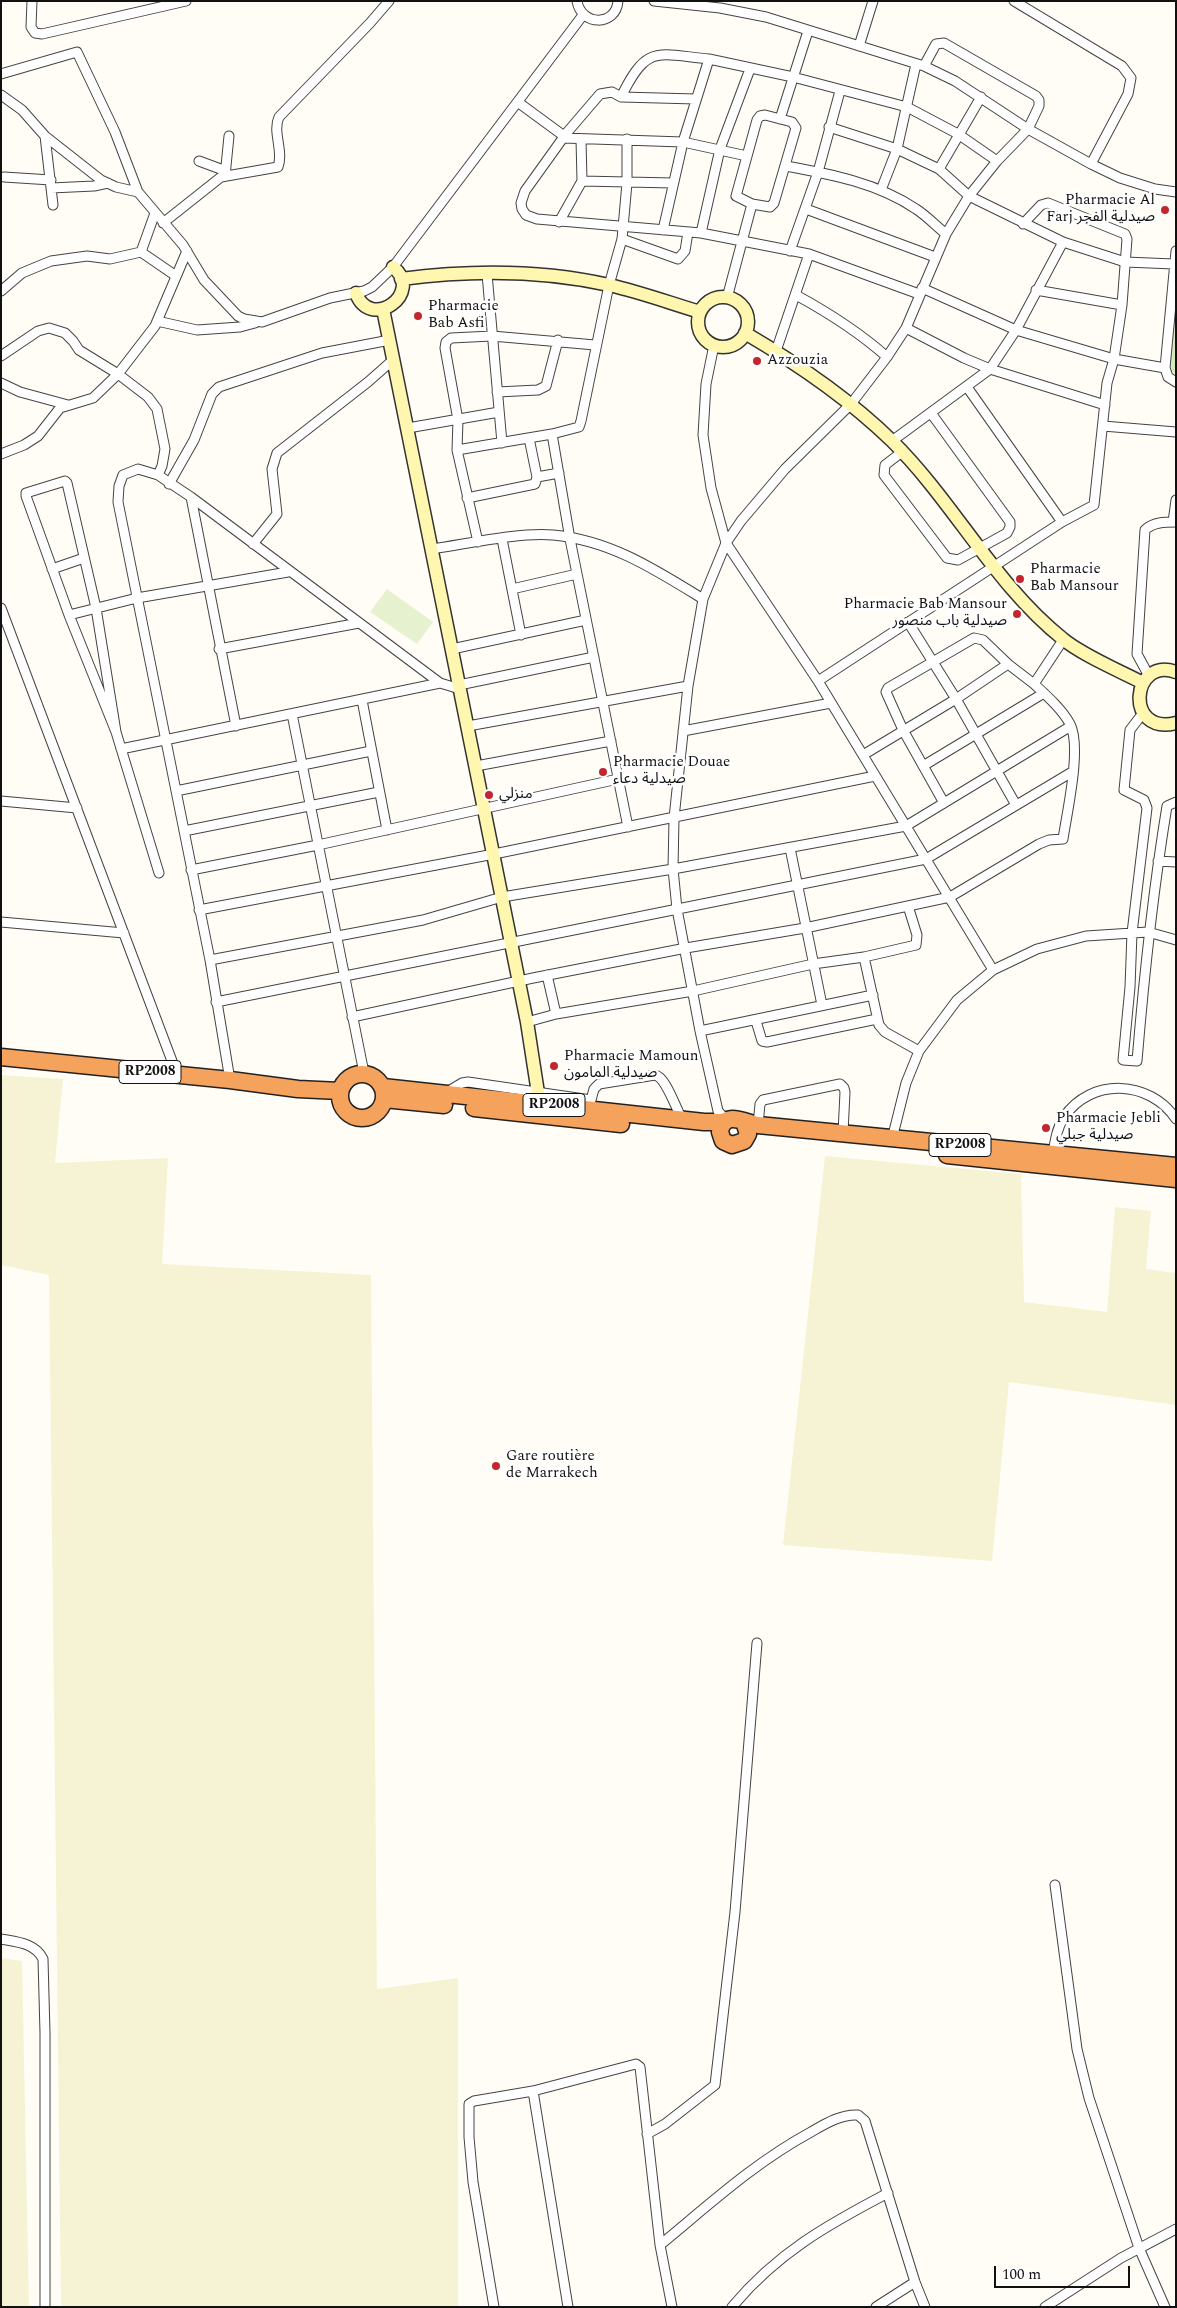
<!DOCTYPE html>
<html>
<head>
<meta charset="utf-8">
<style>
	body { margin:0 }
	#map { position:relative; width:1177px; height:2308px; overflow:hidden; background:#fffdf5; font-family:Spectral,serif }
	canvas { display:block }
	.frame { position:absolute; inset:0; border:2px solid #111; pointer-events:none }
	.scale { position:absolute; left:994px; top:2266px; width:136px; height:22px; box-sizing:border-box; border:2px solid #111; border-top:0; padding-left:6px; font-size:15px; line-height:18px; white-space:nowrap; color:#111; -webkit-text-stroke:4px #fff; paint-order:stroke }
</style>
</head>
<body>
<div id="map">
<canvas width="1177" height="2308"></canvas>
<div class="frame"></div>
<div class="scale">100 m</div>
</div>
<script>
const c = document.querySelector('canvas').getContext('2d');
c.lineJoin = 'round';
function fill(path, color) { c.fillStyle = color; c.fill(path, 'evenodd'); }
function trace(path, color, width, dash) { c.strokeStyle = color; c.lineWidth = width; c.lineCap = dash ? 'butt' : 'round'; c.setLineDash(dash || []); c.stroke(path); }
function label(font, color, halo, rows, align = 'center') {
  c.font = font + ' Spectral,"Noto Sans Arabic",serif'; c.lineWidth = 5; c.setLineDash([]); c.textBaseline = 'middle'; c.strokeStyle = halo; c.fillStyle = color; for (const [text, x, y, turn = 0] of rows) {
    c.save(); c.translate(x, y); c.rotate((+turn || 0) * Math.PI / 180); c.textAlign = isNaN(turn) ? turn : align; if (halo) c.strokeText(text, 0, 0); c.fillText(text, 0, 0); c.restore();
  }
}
const farmland = new Path2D(`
	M1 1075 63 1079 55 1163 168 1158 162 1264 371 1275 377 1989 458 1978V2307H61L49 1275 1 1265Z
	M825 1156 1021 1174 1024 1302 1107 1312 1115 1207 1151 1211 1146 1269 1176 1273V1405L1009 1382 992 1561 783 1545Z
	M1 1958 22 1961 29 2307H1Z`);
const green = new Path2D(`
	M1176 300V375L1169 369Z`);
const pitch = new Path2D(`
	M387 589 433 622 417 644 370 612Z`);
const street = new Path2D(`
	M32 1 31 27 35 33 42 34 186 1
	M577 1C581 26 616 27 618 1
	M654 1 720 8 766 17 924 66 955 81 1028 129 1091 164 1120 178 1155 189 1176 192
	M1014 1 1122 66 1131 78 1128 94 1091 164
	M859 46 873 1
	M1 74 77 52 115 132 138 192 183 245 204 280 238 316 244 319 262 322 330 298 364 291 372 287 393 267 583 15
	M1 95 22 110 45 136 101 180 116 187 138 192
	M696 99 621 97C647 44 656 54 709 59
	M519 103 564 136 563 138
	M765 115 792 122 796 128 774 203 770 207 752 204 736 196 757 120 760 116Z
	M780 119 808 31
	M829 127 897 149 939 169 969 196 1063 242 1125 262 1174 264
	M45 136 53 205
	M564 136 600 94 612 92 621 97
	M563 138 525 191 521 203 522 209 526 215 537 219 701 233 809 254 919 294
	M563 138 683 142 747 156
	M627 139V183L622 239 609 285 581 421 579 427 552 434 570 539 628 827
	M199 161 226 171
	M786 166C830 174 878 183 916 209 927 216 936 226 946 234
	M939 169 981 97
	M225 176 229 136
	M4 177 51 180
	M582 181 673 183
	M51 188 94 186 108 183
	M881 190 897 149 916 64
	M806 209 935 257
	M559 222 582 181 581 139
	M163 223 221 177 278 167C284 151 272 132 279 117L370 23 389 1
	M663 230 683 142 709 59 793 77 907 107 958 134 997 161
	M701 233 720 149 750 69
	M622 239 678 259 685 251 688 232
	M790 251 818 172 840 91
	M1176 251 1165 368 1168 377 1176 382
	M141 252 155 213
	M487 274 502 443
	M922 288 1016 330 1114 359 1165 368
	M1036 290 1122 305
	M1 291 22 273 51 261 87 256 110 259 141 252 176 276
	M796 295C829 313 859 332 887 357
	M727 298 752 204
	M157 321 197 330 240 327 255 323
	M906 328 964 358 990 369 1105 405
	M714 345 706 384 703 435 711 488 726 543 818 681 993 970
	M776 351 809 254
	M1 356 38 331 49 328 65 333 73 341 79 350 118 374 148 397 157 409 165 449 162 466 158 475
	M1 383 20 392 68 405
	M967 387 1062 522
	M497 392 538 390 546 386 558 340
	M1103 426 1176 432
	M408 428 499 412
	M892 441 990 369 1016 330 1063 242
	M457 450 552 434
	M902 452 885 465 884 475 947 558 958 560 1007 533 1010 527V522L931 413
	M1 454 24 445 38 436 60 408 93 398 118 374 155 326 187 251
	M537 477 559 473
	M169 484 194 440 212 394 219 387 322 353 390 340
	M191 497 236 726
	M467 498 535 484 537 477 529 438
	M1173 522 1176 500
	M502 539 521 635
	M478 542 457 450 458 420 445 348 446 342 451 338 492 336 595 345
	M253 544 277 514 272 469 277 453 368 382 394 359
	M432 549C467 544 519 532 553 535 610 540 656 570 703 599
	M52 569 84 558
	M512 589 577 574
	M1 608 172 1061 171 1074
	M69 615 137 598 288 572
	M908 622 956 699 1016 805
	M219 649 359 623
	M452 649 586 620
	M1149 676 1137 654 1145 530C1153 522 1165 522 1176 522
	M818 681 1062 522 1094 505 1107 383 1114 359 1122 305 1127 239 1125 234 1048 203 1041 205 1023 224
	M459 685 594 657
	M362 700 387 830
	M1143 713 1130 730 1124 790 1144 800 1147 808 1132 933 1130 987 1123 1060 1137 1061C1144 976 1153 891 1167 806L1176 802
	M292 714 364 1073
	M468 726 688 686
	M683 731 831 703
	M116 732 96 608 67 483 65 481 26 493V496L69 615 116 732 159 873
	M121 749 440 683 460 689
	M863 755 956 699 1008 664 1034 684
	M476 766 611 741
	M923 766 1044 693
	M176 791 371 751
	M1 801 77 808
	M944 803 903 730 886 692 888 688 974 638 983 640 1008 664
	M184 831 379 792
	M790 848 822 1005
	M1158 861 1176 862
	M191 870 318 845 618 779
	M199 910 494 854 875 776
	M1 922 124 933
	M864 957 916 945 917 935 908 906
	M210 960 423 920 502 897 673 869 906 826 1071 726
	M547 975 556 1014
	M216 1002 926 859 1072 772
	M352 1017 533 978 686 948 805 928 950 897 1039 844 1049 840 1063 839C1067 812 1082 747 1070 724 1062 709 1046 695 1034 684L1063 640
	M756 1021 762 1041 767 1042 877 1019
	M527 1022 556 1014 693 991 813 964 864 957 879 1025 885 1032 919 1051
	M700 1031 873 995
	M230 1080 210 960 118 502 119 486 123 475 138 469 158 475 191 497 440 683
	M447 1092 462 1083 468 1082 591 1100 594 1089 599 1084 655 1075C666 1077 676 1109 682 1119
	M726 1120 718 1111 700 1031 677 909 673 869 674 818 688 686 703 599 726 543 741 521 785 469 851 404 887 357 906 328 946 234 969 196 997 161 1028 129 1039 106V100L1036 96 944 43 936 44 924 66
	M758 1125 760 1104 763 1100 840 1084 844 1088 845 1092 843 1133
	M892 1139 906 1083 919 1051 957 1000 993 970 1037 949 1086 936 1148 932 1176 940
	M1053 1154C1055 1140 1057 1128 1064 1117 1091 1077 1150 1080 1176 1119
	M1055 1885 1077 2049 1089 2098 1139 2248 1165 2307
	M1 1939C17 1942 35 1943 43 1959L45 2033V2307
	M533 2091 568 2307
	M647 2134 665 2124 715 2085 735 1912 757 1643
	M660 2245C710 2204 754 2163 811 2132 825 2124 841 2114 858 2115L865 2121 915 2282 925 2307
	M494 2307 473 2182 469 2137V2104L474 2101 533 2091 636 2064 640 2067 660 2245 672 2307
	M732 2307C777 2253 827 2225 888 2193
	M876 2307 915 2282
	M1045 2307 1121 2258 1176 2229`);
const secondary = new Path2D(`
	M401 279C469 270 542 270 609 285 640 292 670 303 700 312
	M356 293C370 332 425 293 393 267
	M698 322a25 25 0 1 1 50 0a25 25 0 1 1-50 0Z
	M383 309 527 1022 538 1093 536 1103
	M745 333C798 364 848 398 892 441 954 502 994 584 1063 639 1082 655 1120 671 1143 683
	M1176 672C1131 656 1124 736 1176 723`);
const highway = new Path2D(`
	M1 1057 230 1080 298 1089 340 1091
	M340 1096a22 22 0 1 1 44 0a22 22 0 1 1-44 0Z
	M383 1087 704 1122H725
	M384 1099 444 1105
	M474 1108 621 1124
	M744 1122 748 1134 744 1141 732 1145 723 1141 720 1132C723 1110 744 1122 758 1125L1176 1166
	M947 1155 1176 1179`);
const markers = [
	[1165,210,5,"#c4262e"],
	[418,316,5,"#c4262e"],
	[757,361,5,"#c4262e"],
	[1020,579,5,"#c4262e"],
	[1017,614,5,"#c4262e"],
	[603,772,5,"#c4262e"],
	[489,795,5,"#c4262e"],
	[554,1066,5,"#c4262e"],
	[1046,1128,5,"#c4262e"],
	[496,1466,5,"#c4262e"]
];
const shields = [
	[150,1072,62],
	[554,1105,62],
	[960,1145,62]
];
const shieldNames = [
	["RP2008",150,1072],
	["RP2008",554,1105],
	["RP2008",960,1145]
];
const poiNames = [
	["Pharmacie Al",1155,201,"right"],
	["Farj صيدلية الفجر",1155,218,"right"],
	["Pharmacie",428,307],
	["Bab Asfi",428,324],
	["Azzouzia",767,361],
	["Pharmacie",1030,570],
	["Bab Mansour",1030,587],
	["Pharmacie Bab Mansour",1007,605,"right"],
	["صيدلية باب منصور",1007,622,"right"],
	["Pharmacie Douae",613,763],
	["صيدلية دعاء",613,780],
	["منزلي",499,795],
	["Pharmacie Mamoun",564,1057],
	["صيدلية المامون",564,1074],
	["Pharmacie Jebli",1056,1119],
	["صيدلية جبلي",1056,1136],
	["Gare routière",506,1457],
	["de Marrakech",506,1474]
];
fill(farmland, '#f6f3d4');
fill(green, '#d5ebbd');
fill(pitch, '#e6f2cf');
trace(street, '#444', 11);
trace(secondary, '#333', 15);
trace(highway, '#222', 19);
trace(street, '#fff', 9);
trace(secondary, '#fff6b0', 12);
trace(highway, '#f5a25d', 16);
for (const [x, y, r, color] of markers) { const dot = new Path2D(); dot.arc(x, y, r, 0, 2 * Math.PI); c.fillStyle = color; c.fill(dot); trace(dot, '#fff', 2); }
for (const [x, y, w] of shields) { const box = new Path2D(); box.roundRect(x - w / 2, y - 11.5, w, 23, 4); c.fillStyle = '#fff'; c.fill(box); trace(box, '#111', 1); }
label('bold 14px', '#111', null, shieldNames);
label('15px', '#111', '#fff', poiNames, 'left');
</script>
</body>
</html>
